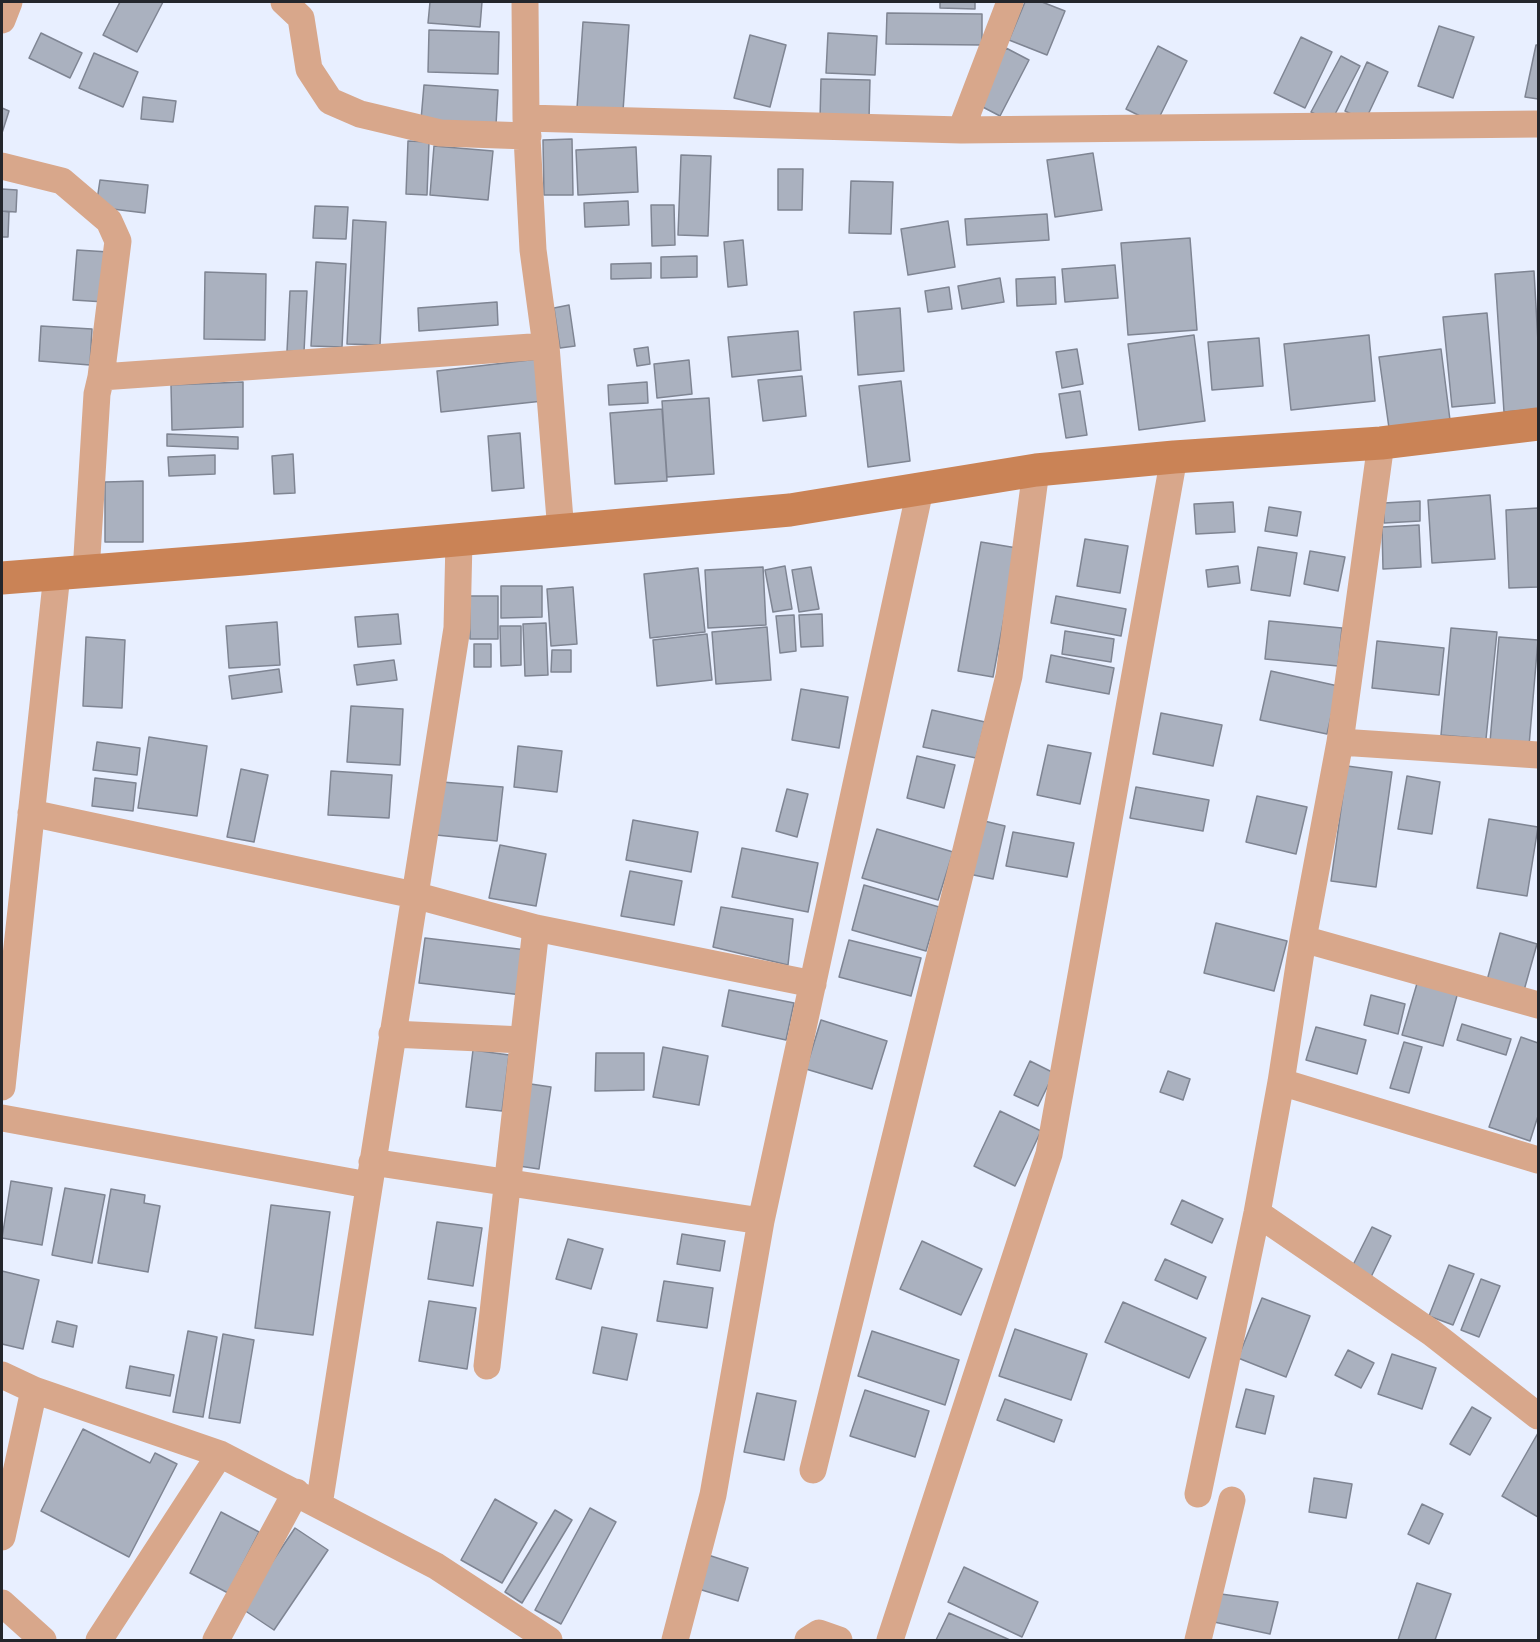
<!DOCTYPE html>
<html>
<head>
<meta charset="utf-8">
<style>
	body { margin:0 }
	#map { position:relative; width:1540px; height:1642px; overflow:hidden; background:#e8efff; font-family:Lato,sans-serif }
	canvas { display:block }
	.frame { position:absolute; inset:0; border:3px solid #23262c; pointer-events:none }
</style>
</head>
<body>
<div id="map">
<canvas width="1540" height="1642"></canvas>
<div class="frame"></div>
</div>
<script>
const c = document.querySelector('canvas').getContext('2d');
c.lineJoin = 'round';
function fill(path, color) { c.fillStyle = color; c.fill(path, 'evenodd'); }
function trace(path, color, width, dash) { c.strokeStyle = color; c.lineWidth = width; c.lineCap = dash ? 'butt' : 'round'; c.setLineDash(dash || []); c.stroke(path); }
const building = new Path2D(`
	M120 2H163L137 52 103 35Z
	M430 2H482L480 27 428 23Z
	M940 2H975V9L940 8Z
	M1025 2H1042L1065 11 1047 55 1009 40Z
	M887 13 982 14V45L886 44Z
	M583 22 629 25 623 111 577 108Z
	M1439 26 1474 37 1453 98 1418 86Z
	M429 30 499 32 498 74 428 72Z
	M41 33 82 53 70 78 29 58Z
	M828 33 877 36 875 75 826 73Z
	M750 35 786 45 770 107 734 98Z
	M1301 37 1332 52 1305 108 1274 93Z
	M1536 45H1538V99L1525 97Z
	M1158 46 1187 61 1156 124 1126 109Z
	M1006 48 1029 60 1000 116 977 104Z
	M94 53 138 72 123 107 79 88Z
	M1341 56 1360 66 1331 122 1311 112Z
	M1367 62 1388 72 1365 121 1345 111Z
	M821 79 870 80 869 119H820Z
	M424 85 498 90 496 125 421 120Z
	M143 97 176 101 173 122 141 119Z
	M2 108 9 111 2 133Z
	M572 139 573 195H544L543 140Z
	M408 141 429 142 427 195 406 194Z
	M434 146 493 151 488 200 430 195Z
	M636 147 638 192 578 195 576 150Z
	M1093 153 1102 210 1055 217 1047 160Z
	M681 155 711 156 708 236 678 235Z
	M778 169H803L802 210H778Z
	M100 180 148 185 145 213 96 207Z
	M851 181 893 182 891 234 849 233Z
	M2 189 17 190 16 212 2 211Z
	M628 201 629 225 585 227 584 203Z
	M651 205H674L675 245 652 246Z
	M315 206 348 207 346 239 313 238Z
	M2 211 9 212 8 237H2Z
	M1047 214 1049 240 967 245 965 219Z
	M353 220 386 222 380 345 347 344Z
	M948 221 955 267 908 275 901 229Z
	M1190 238 1197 330 1128 335 1121 243Z
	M743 240 747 285 728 287 724 242Z
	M77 250 109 252 105 302 73 300Z
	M697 256V277L661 278V257Z
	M316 262 346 264 342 347 311 346Z
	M651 263V278L611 279V264Z
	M1115 265 1118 298 1065 302 1062 269Z
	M1534 271 1538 342V409L1504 412 1495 274Z
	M205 272 266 274 265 340 204 339Z
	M1055 277 1056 304 1017 306 1016 279Z
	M1000 278 1004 302 962 309 958 286Z
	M949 287 952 309 928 312 925 291Z
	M290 291H307L304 352 287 351Z
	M497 302 498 325 419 331 418 308Z
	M569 305 575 346 560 348 554 308Z
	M900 308 904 371 858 375 854 312Z
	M1487 313 1495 403 1452 407 1443 317Z
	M41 326 92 329 90 365 39 361Z
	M798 331 801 370 732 377 728 337Z
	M1194 335 1205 421 1139 430 1128 344Z
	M1369 335 1375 401 1291 410 1284 344Z
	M1259 338 1263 386 1212 390 1208 342Z
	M648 347 650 364 637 366 634 349Z
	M1077 349 1083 384 1062 388 1056 352Z
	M1441 349 1450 420 1389 428 1379 357Z
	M538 359 543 401 441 412 437 371Z
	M689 360 692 394 657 398 654 364Z
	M802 376 806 416 763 421 758 380Z
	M901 381 910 461 868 467 859 386Z
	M243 382V427L172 430 171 385Z
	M647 382 648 403 609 405 608 385Z
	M1080 391 1087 435 1066 438 1059 394Z
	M709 398 714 474 667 477 662 401Z
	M662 409 667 481 615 484 610 413Z
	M520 433 524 488 492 491 488 436Z
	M167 434 238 437V449L167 446Z
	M293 454 295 493 274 494 272 456Z
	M215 455V474L169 476 168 457Z
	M143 481V542H105V482Z
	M1490 495 1495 559 1432 563 1428 500Z
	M1420 501V521L1384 523V503Z
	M1233 502 1235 532 1196 534 1194 504Z
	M1269 507 1301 512 1297 536 1265 531Z
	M1538 508V587L1509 588 1506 510Z
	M1419 525 1421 567 1383 569 1382 527Z
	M1085 539 1128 546 1120 593 1077 586Z
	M981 542 1017 548 993 677 958 671Z
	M1258 547 1297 553 1290 596 1251 590Z
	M1310 551 1345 557 1338 591 1304 584Z
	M785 566 792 609 773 612 765 570Z
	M1238 566 1240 583 1208 587 1206 570Z
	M763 567 766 625 708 628 705 570Z
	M811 567 819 609 799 612 792 570Z
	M698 568 705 632 650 638 644 574Z
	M501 586H542V617L501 618Z
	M573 587 577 644 551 646 547 589Z
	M470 596H498V639H470Z
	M1056 596 1126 609 1121 636 1051 623Z
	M398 614 401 644 358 647 355 617Z
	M822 614 823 646 801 647 799 615Z
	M794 615 796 651 780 653 776 616Z
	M1269 621 1342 628 1338 666 1265 659Z
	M277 622 280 665 229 668 226 626Z
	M546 623 548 675 525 676 523 624Z
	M500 626H521V665L501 666Z
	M767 627 771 680 716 684 712 632Z
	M1451 628 1497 632 1486 739 1441 735Z
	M1065 631 1114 639 1111 662 1062 654Z
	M707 634 712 680 657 686 653 640Z
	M86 637 125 640 122 708 83 706Z
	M1499 637 1538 640 1529 746 1490 742Z
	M1377 641 1444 648 1439 695 1372 688Z
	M474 644H491V667H474Z
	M552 650H571V672H551Z
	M1051 655 1114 668 1109 694 1046 682Z
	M394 660 397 680 357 685 354 665Z
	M279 669 282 692 232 699 229 676Z
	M1271 671 1338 686 1327 734 1260 720Z
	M801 689 848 697 839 748 792 740Z
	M351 706 403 709 400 765 347 762Z
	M932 710 985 722 976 758 923 747Z
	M1161 713 1222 725 1213 766 1153 754Z
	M149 737 207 746 197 816 138 808Z
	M97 742 140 748 137 775 93 770Z
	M1048 745 1091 753 1080 804 1037 795Z
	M518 746 562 751 557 792 514 787Z
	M917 756 955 765 944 808 907 798Z
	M1347 766 1392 772 1376 887 1331 881Z
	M241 769 268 775 254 842 227 837Z
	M331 771 392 775 389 818 328 815Z
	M1407 776 1440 782 1432 834 1398 829Z
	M95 778 136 783 133 811 92 806Z
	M442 782 503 787 497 841 436 835Z
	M1136 787 1209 800 1203 831 1130 818Z
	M787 789 808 794 797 837 776 831Z
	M1257 796 1307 807 1296 854 1246 842Z
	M976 819 1005 826 993 879 964 873Z
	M1489 819 1538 827 1527 896 1477 888Z
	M633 820 698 832 691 872 626 860Z
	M877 829 953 852 938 900 862 878Z
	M1013 832 1074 843 1067 877 1006 866Z
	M500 845 546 854 536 906 489 898Z
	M742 848 818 863 808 912 732 897Z
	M630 871 682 881 674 925 621 916Z
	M864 885 939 907 926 951 852 930Z
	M721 907 793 919 788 965 713 947Z
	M1216 923 1287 941 1274 991 1204 973Z
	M1500 933 1537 944 1523 994 1486 984Z
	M425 938 527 950 522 995 419 983Z
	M849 940 921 958 911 996 839 977Z
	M1418 980 1458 992 1443 1046 1402 1035Z
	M729 990 794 1003 786 1040 722 1026Z
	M1371 995 1405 1004 1398 1034 1364 1025Z
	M821 1020 887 1041 872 1089 806 1069Z
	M1462 1024 1511 1039 1506 1055 1457 1040Z
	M1316 1027 1366 1040 1357 1074 1306 1060Z
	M1521 1037 1538 1043V1116L1530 1141 1489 1127Z
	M1404 1042 1422 1047 1409 1093 1390 1088Z
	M663 1047 708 1056 699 1105 653 1097Z
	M473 1050 509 1055 502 1111 466 1107Z
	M596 1053H644V1090L595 1091Z
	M1030 1061 1054 1073 1038 1106 1014 1095Z
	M1168 1071 1190 1079 1183 1100 1160 1092Z
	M524 1083 551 1087 539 1169 512 1165Z
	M1000 1111 1041 1131 1015 1186 974 1166Z
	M11 1181 52 1188 42 1245 2 1238Z
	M65 1188 105 1195 92 1263 52 1255Z
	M111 1189 145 1195 144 1203 160 1206 148 1272 98 1263Z
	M1182 1200 1223 1219 1212 1243 1171 1224Z
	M271 1205 330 1212 313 1335 255 1328Z
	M437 1222 482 1228 473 1286 428 1279Z
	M1372 1227 1391 1236 1371 1277 1352 1267Z
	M682 1234 725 1241 720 1271 677 1264Z
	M568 1239 603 1249 591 1289 556 1279Z
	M922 1241 982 1269 961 1315 900 1289Z
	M1165 1259 1206 1277 1197 1299 1155 1280Z
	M1449 1265 1474 1274 1453 1325 1429 1316Z
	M2 1271 39 1280 23 1349 2 1344Z
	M1481 1279 1500 1286 1479 1337 1461 1330Z
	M664 1281 713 1288 707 1328 657 1321Z
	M1262 1298 1310 1316 1286 1377 1238 1358Z
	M429 1301 476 1308 467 1369 419 1361Z
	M1123 1302 1206 1338 1189 1378 1105 1342Z
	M57 1321 77 1326 73 1347 52 1342Z
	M602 1327 637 1334 627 1380 593 1373Z
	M1015 1329 1087 1354 1071 1400 999 1376Z
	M188 1331 217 1337 203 1417 173 1412Z
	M872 1331 959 1360 945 1405 858 1376Z
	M223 1334 254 1340 240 1423 209 1418Z
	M1348 1350 1374 1363 1361 1388 1335 1375Z
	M1392 1354 1436 1368 1422 1409 1378 1394Z
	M130 1366 174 1375 170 1396 126 1388Z
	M1246 1389 1274 1396 1265 1434 1236 1427Z
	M865 1390 929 1411 915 1457 850 1436Z
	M757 1393 796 1401 784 1460 744 1452Z
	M1005 1399 1062 1420 1054 1442 997 1420Z
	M1472 1407 1491 1418 1470 1455 1450 1444Z
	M83 1429 150 1463 155 1453 177 1464 129 1557 41 1511Z
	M1538 1433V1517L1502 1496Z
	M1314 1478 1352 1484 1346 1518 1309 1512Z
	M495 1499 537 1523 502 1583 461 1560Z
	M1422 1504 1443 1514 1429 1544 1408 1534Z
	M590 1508 616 1522 561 1624 535 1610Z
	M555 1510 572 1520 522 1603 505 1592Z
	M221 1512 259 1532 228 1593 190 1573Z
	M295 1528 328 1550 274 1630 241 1608Z
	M702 1553 748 1568 738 1601 692 1587Z
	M964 1567 1038 1602 1022 1637 948 1602Z
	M1417 1583 1451 1594 1435 1640H1398Z
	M1221 1594 1278 1602 1270 1634 1214 1622Z
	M949 1613 1010 1640H936Z`);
const street = new Path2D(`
	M284 2 301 18 309 69 330 101 360 114 440 133 528 136
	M525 2 526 118 533 250 546 346 561 532
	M2 20 9 2
	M526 118 961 130 1538 124
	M961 130 1010 2
	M2 166 62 181 109 221 118 241 101 377
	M86 572 97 394 101 377 546 346
	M1340 742 1538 755
	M31 813 414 895 536 928 813 984
	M1303 939 1538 1005
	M392 1034 523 1040
	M1281 1082 1538 1160
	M2 1087 57 574
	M2 1118 368 1185
	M372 1162 761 1221
	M1257 1213 1432 1333 1538 1416
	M487 1366 536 928
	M2 1375 34 1390 220 1454 436 1566 549 1640
	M813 1470 1009 676 1036 470
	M1198 1494 1257 1213 1281 1082 1303 939 1340 742 1381 443
	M319 1505 457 628 459 540
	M2 1537 34 1390
	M2 1603 43 1640
	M99 1640 220 1454
	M216 1640 296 1492
	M675 1640 713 1495 761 1221 920 490
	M808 1640 819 1633 839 1640
	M890 1640 1049 1154 1174 457
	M1198 1640 1232 1500`);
const secondary = new Path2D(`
	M2 578 243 559 790 510 1036 470 1174 457 1381 443 1538 424`);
fill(building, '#aab1bf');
trace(building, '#7f8593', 1.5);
trace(street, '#d8a78b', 27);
trace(secondary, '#ca8356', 33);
</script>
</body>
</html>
